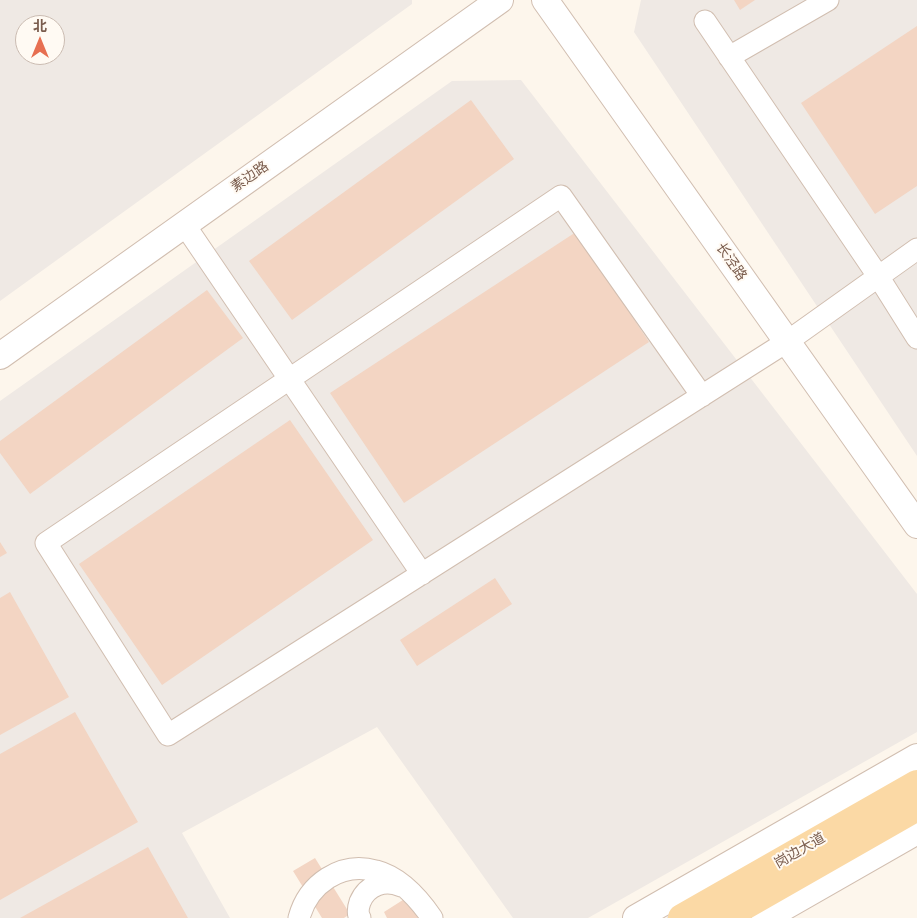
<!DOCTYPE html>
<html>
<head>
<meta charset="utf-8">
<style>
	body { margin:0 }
	#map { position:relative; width:917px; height:918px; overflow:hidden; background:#fdf6ec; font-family:Arial,"Noto Sans SC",sans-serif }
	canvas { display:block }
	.north { position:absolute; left:15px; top:15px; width:50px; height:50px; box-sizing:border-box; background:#fffaf3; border:1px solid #cabbb1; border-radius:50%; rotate:0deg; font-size:14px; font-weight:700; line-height:20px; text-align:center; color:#7a5c4d }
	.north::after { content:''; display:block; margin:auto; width:18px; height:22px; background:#e76f51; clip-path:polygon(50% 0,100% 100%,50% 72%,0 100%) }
</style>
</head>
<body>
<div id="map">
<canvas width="917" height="918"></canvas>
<div class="north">北</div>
</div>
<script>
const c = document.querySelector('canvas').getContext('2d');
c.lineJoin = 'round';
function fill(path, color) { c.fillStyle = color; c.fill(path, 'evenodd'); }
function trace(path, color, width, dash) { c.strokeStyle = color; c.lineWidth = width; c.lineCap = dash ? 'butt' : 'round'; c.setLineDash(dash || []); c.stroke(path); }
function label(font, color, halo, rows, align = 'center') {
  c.font = font + ' Arial,"Noto Sans SC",sans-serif'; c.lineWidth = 4; c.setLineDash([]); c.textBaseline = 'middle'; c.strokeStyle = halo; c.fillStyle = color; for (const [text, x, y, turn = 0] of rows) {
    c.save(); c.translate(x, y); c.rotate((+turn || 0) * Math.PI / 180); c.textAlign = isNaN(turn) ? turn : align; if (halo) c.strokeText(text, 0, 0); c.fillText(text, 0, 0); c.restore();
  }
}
const industrial = new Path2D(`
	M0 0H412V4L0 301ZM25 25H55V55H25Z
	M641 0H917V456L634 32Z
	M521 80 917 594V732L588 918H513L377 727 182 833 230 918H0V401L452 81Z`);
const building = new Path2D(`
	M734 0H755L740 10Z
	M917 26V186L875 214 801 103Z
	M471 100 514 159 292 320 249 261Z
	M576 232 649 342 404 503 330 393Z
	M207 290 243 338 30 494 0 453V441Z
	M290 420 373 540 162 685 79 564Z
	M0 542 7 553 0 557Z
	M495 578 512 604 417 666 400 640Z
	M10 592 69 697 0 735V598Z
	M75 712 138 822 0 900V754Z
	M148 847 188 918H20Z
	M315 858 350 914 344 918H322L293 871Z
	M406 898 418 918H387L384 912Z`);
const minor = new Path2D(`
	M705 21 878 276 917 338
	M729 57 828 0
	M184 224 422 574
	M702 396 561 196 46 543 168 735 788 341 917 249
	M299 918C308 884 341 861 376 871 399 877 419 899 432 918
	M360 918C357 913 358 908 360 902 367 885 385 879 401 886`);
const tertiary = new Path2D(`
	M545 0 917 525
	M0 356 500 0
	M636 918 917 757
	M765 918 917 831`);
const primary = new Path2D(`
	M682 918 917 784
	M723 918 917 807`);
const streetNames = [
	["素边路",250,177,-35],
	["长泾路",731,262,55],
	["岗边大道",800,851,-30]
];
fill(industrial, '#efe9e4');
fill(building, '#f3d5c3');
trace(minor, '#d1beb0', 23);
trace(tertiary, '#d1beb0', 28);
trace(primary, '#dad1cd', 29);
trace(minor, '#fff', 21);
trace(tertiary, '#fff', 26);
trace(primary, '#fbd9a5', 28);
label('14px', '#7a5c4d', '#fffaf3', streetNames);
</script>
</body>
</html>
